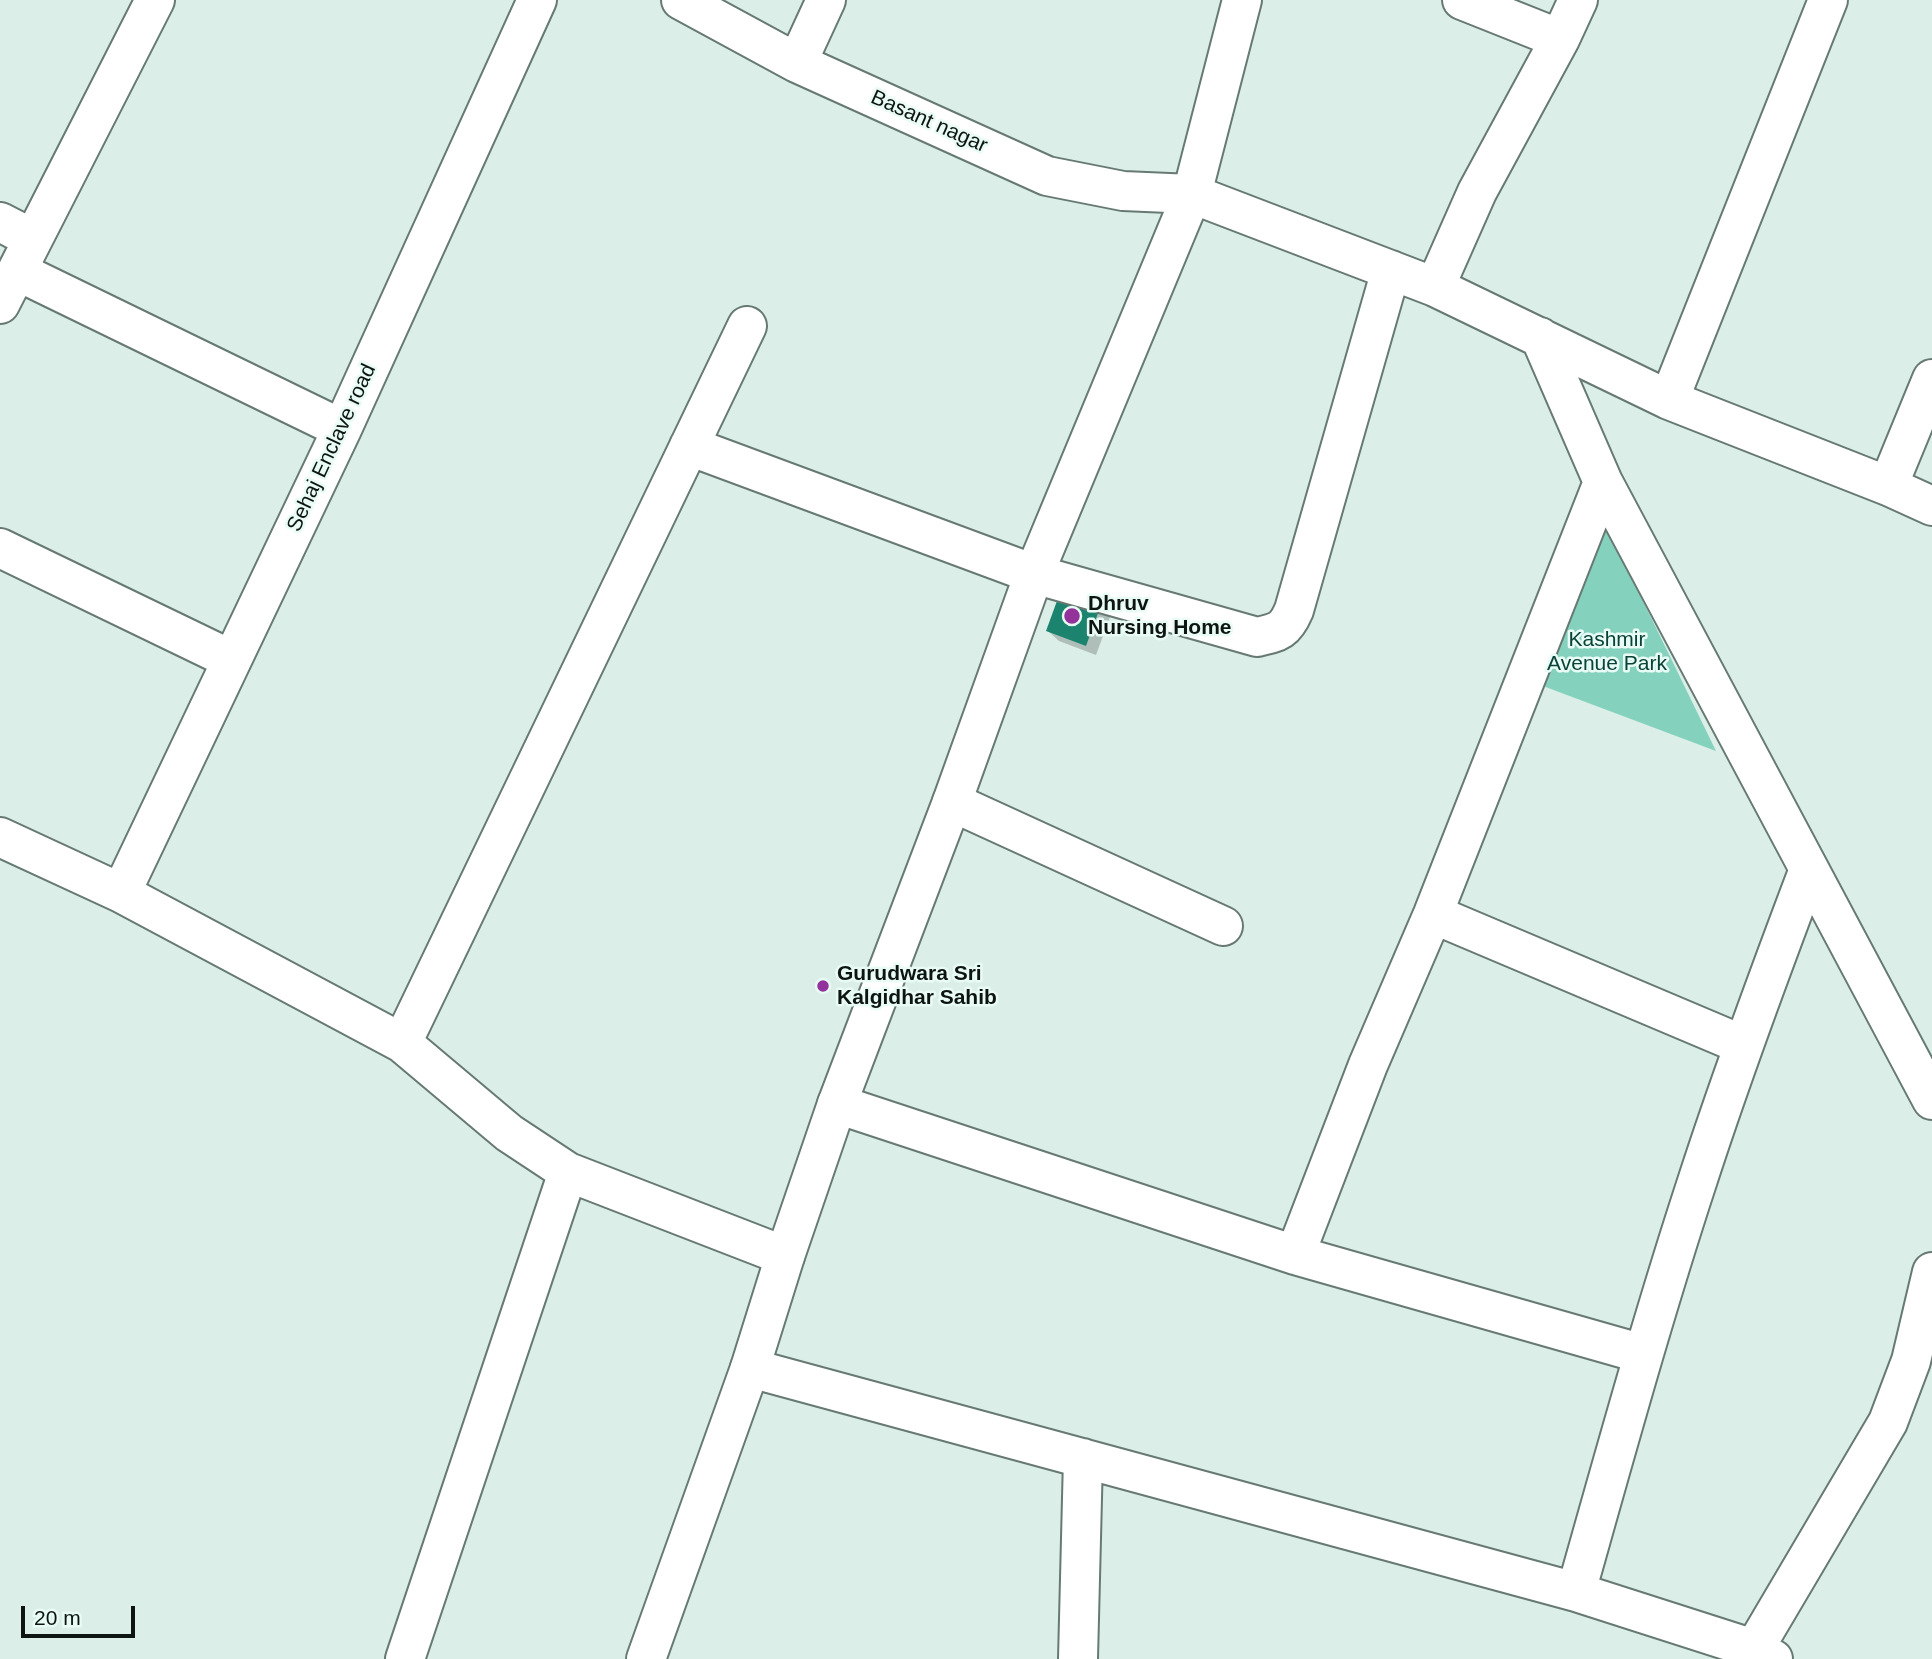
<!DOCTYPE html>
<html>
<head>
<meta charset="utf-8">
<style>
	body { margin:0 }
	#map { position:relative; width:1932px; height:1659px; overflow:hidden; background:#dbeee8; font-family:Arial,sans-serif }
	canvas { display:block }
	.scale { position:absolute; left:21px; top:1606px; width:114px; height:32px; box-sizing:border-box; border:4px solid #0e1412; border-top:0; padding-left:9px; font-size:21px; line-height:24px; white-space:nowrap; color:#0e1412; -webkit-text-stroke:5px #e8fcf5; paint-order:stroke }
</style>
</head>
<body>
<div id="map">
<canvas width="1932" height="1659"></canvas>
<div class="scale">20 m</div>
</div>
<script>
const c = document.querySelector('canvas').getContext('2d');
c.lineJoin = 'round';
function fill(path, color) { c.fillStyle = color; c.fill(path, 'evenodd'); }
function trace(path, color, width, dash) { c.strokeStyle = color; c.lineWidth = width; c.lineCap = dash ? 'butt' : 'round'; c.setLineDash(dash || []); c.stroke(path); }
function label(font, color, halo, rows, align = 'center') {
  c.font = font + ' Arial,sans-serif'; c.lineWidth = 5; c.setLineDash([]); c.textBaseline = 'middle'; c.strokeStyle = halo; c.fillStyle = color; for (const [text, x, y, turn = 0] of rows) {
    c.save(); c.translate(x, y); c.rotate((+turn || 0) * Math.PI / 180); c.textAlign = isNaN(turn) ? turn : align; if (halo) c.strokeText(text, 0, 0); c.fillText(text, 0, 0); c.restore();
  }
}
const green = new Path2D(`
	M1605 523 1716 751 1535 683Z`);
const shadow = new Path2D(`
	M1100 606 1110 617 1096 655 1059 641 1048 631Z`);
const building = new Path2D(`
	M1061 590 1101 605 1086 646 1046 631Z`);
const street = new Path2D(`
	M681 0 797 63 1047 176 1123 191 1192 194 1435 287 1669 400 1888 486 1932 506
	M1462 0 1560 39
	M797 63 826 0
	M0 222 33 239
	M17 271 342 429
	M1435 287 1477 192 1560 39 1578 0
	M0 304 155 0
	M1540 337 1603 482 1932 1100
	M1669 400 1828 0
	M689 446 1034 574 1257 637C1279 632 1285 631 1294 610L1391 270
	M1888 486 1932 379
	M0 548 232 660
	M952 802 1223 926
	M0 837 121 893 402 1043 509 1133 568 1172 785 1256
	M121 893 342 429 537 0
	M1433 914 1743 1045
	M402 1043 747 326
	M837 1104 1295 1255 1643 1354
	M1295 1255 1368 1065 1433 914 1603 482
	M750 1368 1576 1592 1754 1649 1773 1659
	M1576 1592C1615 1454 1653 1316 1698 1179 1732 1074 1770 972 1809 869
	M1754 1649 1888 1422 1911 1361 1932 1272
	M405 1659 568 1172
	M1078 1659 1083 1458`);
const secondary = new Path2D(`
	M646 1659 750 1368 785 1256 837 1104 952 802 1034 574 1192 194 1242 0`);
const markers = [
	[1072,616,9,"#93329a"],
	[823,986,7,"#93329a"]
];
const streetNames = [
	["Basant nagar",929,122,24],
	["Sehaj Enclave road",332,448,-65]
];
const poiNames = [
	["Dhruv",1088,604],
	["Nursing Home",1088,628],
	["Gurudwara Sri",837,974],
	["Kalgidhar Sahib",837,998]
];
const parkNames = [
	["Kashmir",1607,640],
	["Avenue Park",1607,664]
];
fill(green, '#84d2bd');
fill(shadow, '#0003');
fill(building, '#1c836e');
trace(street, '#677973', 42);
trace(secondary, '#677973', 42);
trace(street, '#fff', 38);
trace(secondary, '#fff', 38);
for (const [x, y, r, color] of markers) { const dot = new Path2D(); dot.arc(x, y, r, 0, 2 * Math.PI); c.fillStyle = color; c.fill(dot); trace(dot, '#e8fcf5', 2.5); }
label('21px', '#0e1412', '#e8fcf5', streetNames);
label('bold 21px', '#0e1412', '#e8fcf5', poiNames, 'left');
label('21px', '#094237', '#e8fcf5', parkNames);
</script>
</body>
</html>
